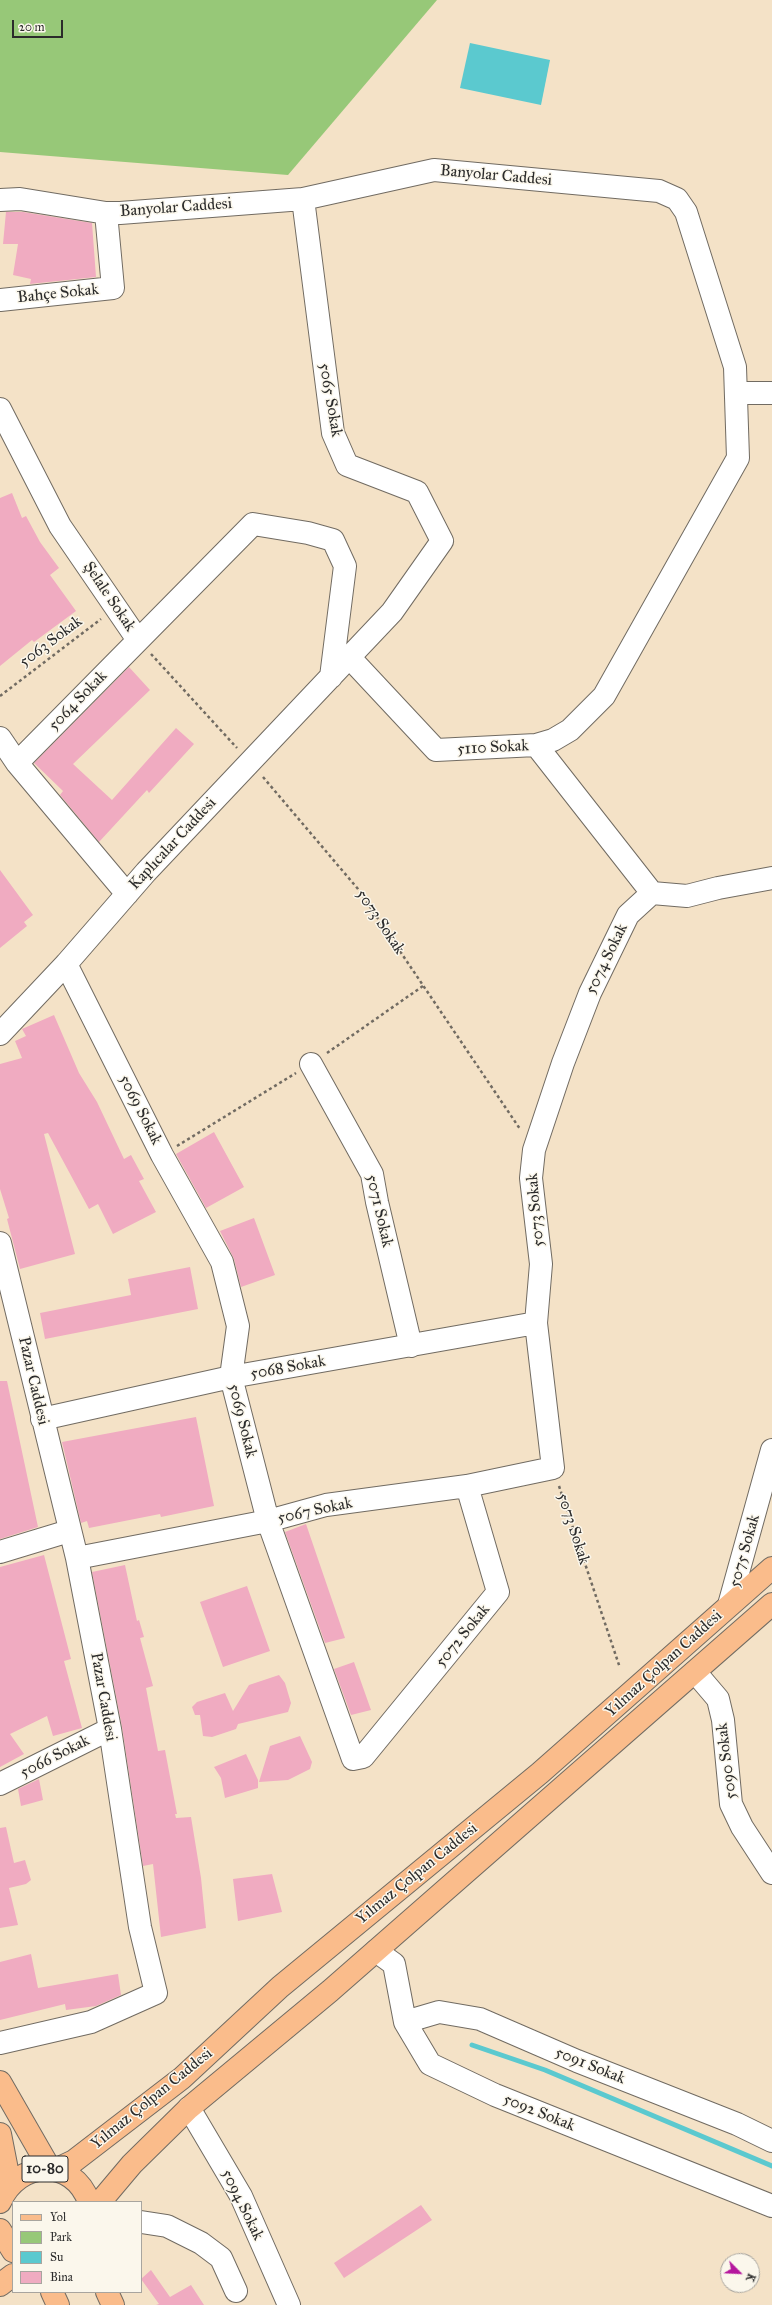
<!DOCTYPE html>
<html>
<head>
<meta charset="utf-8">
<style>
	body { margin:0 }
	#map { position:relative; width:772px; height:2305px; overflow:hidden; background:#f4e2c7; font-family:"IM FELL Great Primer",serif }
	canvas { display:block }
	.legend { position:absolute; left:12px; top:2201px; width:130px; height:92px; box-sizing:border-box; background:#fbf7ec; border:1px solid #a8a59f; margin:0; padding:5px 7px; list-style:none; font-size:12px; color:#2b2b2b }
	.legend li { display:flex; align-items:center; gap:8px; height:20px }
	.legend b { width:20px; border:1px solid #a8a59f }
	.north { position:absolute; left:720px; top:2253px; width:40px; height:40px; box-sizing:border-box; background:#fbf7ec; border:1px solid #a8a59f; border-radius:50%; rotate:114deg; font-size:11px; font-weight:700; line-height:16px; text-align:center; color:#2b2b2b }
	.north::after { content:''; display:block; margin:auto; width:14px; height:18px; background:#b5179e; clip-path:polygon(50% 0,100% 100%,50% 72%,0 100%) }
	.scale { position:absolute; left:12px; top:20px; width:51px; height:18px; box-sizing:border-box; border:2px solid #2b2b2b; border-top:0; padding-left:5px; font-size:12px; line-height:14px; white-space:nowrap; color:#2b2b2b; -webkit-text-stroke:3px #fbf7ec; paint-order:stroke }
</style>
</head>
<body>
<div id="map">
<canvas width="772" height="2305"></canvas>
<ul class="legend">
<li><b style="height:5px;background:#fabc8b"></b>Yol</li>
<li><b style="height:11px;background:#97c878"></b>Park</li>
<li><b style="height:11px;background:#5bc9cf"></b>Su</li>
<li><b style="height:11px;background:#f0abc1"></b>Bina</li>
</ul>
<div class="north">K</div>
<div class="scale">20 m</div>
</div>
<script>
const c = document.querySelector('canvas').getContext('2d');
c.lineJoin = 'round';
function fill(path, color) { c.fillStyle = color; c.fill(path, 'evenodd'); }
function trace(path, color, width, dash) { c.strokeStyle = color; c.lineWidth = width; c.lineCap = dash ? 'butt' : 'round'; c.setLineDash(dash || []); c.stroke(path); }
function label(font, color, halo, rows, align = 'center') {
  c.font = font + ' "IM FELL Great Primer",serif'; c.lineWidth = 3; c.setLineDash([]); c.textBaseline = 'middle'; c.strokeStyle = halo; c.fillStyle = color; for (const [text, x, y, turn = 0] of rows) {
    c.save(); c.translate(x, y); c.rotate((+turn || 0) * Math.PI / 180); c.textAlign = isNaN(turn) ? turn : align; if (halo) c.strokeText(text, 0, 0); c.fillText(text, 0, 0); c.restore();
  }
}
const green = new Path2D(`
	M0 0H437L288 175 0 152Z`);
const water = new Path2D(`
	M470 43 550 60 541 105 460 88Z`);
const stream = new Path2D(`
	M472 2045 545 2070 772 2166`);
const building = new Path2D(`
	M6 212H23L92 223 96 277 30 284 31 279 13 275 18 244H3Z
	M12 493 22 518 26 516 40 542 59 568 50 575 76 611 34 642 32 640 0 666V498Z
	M129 667 150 690 73 764 112 800 176 728 194 744 149 793 147 790 99 842 60 795 63 791 34 763Z
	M0 870 33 915 24 922 27 926 0 948Z
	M54 1015 79 1073 97 1102 124 1159 131 1155 144 1179 139 1181 156 1212 113 1234 98 1204 89 1209 48 1133 44 1134 75 1254 20 1269 7 1219 9 1218 0 1189V1064L22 1058 15 1041 26 1036 22 1029Z
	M214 1132 244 1187 206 1208 176 1154Z
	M254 1218 275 1275 241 1287 234 1259 220 1231Z
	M190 1267 198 1309 45 1339 40 1313 131 1295 128 1279Z
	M0 1381H7L38 1527 0 1539Z
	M196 1417 214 1506 161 1517 160 1514 89 1528 87 1521 81 1523 62 1442Z
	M306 1524 345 1638 325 1643 285 1532Z
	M44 1555 71 1659 64 1661 82 1728 53 1736 47 1716 10 1734 24 1754 0 1767V1567Z
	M125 1565 137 1621 139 1620 144 1637 140 1638 153 1686 146 1688 158 1751 165 1750 177 1814H175L176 1818 191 1817 201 1878 206 1928 161 1937 153 1864 143 1866 122 1727 92 1572Z
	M247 1586 270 1651 223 1667 200 1602Z
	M354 1662 371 1710 351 1715 334 1669Z
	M279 1675 285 1683 291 1703 288 1712 238 1724 236 1729 212 1737 203 1736 200 1715H195L192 1707 197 1702 225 1693 233 1711 249 1685Z
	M300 1736 312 1762 310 1769 288 1780 259 1782 270 1746Z
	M246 1754 258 1780V1788L225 1798 221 1778 214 1767Z
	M39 1779 43 1800 21 1806 18 1789Z
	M6 1827 14 1863 25 1860 31 1880 26 1884 9 1888 18 1925 0 1928V1828Z
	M272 1874 282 1912 238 1921 233 1879Z
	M31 1954 38 1988 118 1974 121 1995 96 2006 66 2010 65 2004 0 2020V1962Z
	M421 2205 432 2220 344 2278 334 2263Z
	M151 2270 170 2297 191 2285 204 2305H156L159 2304 141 2279Z`);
const path = new Path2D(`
	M151 654 237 748
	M0 696 101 619
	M263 777 358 889 520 1129
	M327 1053 423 986
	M177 1146 296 1073
	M559 1486 620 1668`);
const minor = new Path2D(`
	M0 200 20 199 106 213H120L303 199 434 170 659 191 677 199 686 212 735 367 738 458 604 696 570 730 553 740 536 745 436 750 350 658
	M0 300 113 288 106 213
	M736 393H772
	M0 409 60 526 138 640
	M0 738 17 763 127 894
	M536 745 652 893
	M17 763 253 524 308 533 333 540 345 566 331 677
	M66 964 162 1155 222 1262 238 1326 231 1377 268 1521 353 1759 363 1757 498 1592 467 1486
	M0 1034 66 964 146 872 392 612 442 541 417 492 347 465 333 433 303 199
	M311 1064 372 1174 377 1202 411 1346
	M0 1243 77 1558 110 1729 140 1927 156 1993 91 2022 0 2043
	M42 1419 231 1377 536 1323
	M0 1552 69 1531
	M77 1558 268 1521 326 1505 467 1486 553 1468 536 1323 541 1264 531 1178 534 1150 563 1063 590 993 628 915 652 893 687 896 718 888 772 878
	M729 1605 772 1450
	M695 1672 718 1699 723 1720 731 1804 742 1827 772 1873
	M0 1784 110 1729
	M376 1951 394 1964 405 2022 430 2064 495 2095 772 2206
	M405 2022 439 2012 480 2019 577 2061 737 2124 772 2141
	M189 2108 241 2196 289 2305
	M141 2222 167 2226 201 2243 221 2258 236 2291`);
const major = new Path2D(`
	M0 2082 50 2169
	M0 2134 10 2185
	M55 2170 74 2161 182 2078 280 1987 540 1773 772 1568
	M0 2202C18 2160 73 2157 89 2202
	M100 2202 132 2164 189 2108 330 1991 772 1604
	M0 2230 13 2251
	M0 2285 13 2275
	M52 2292 58 2305
	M107 2292 113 2305`);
const shields = [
	[45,2169,46]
];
const shieldNames = [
	["10-80",45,2169]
];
const streetNames = [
	["Banyolar Caddesi",496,176,5],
	["Banyolar Caddesi",176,208,-4],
	["Bahçe Sokak",58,294,-6],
	["5065 Sokak",330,400,80],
	["Şelale Sokak",109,597,56],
	["5063 Sokak",51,642,-37],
	["5064 Sokak",78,701,-46],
	["5110 Sokak",493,748,-3],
	["Kaplıcalar Caddesi",173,844,-47],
	["5073 Sokak",380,922,56],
	["5074 Sokak",607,959,-64],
	["5069 Sokak",140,1110,63],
	["5073 Sokak",536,1210,-95],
	["5071 Sokak",379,1211,77],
	["5068 Sokak",288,1368,-10],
	["Pazar Caddesi",33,1381,77],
	["5069 Sokak",242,1421,76],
	["5067 Sokak",315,1511,-12],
	["5073 Sokak",573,1529,72],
	["5075 Sokak",745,1551,-74],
	["5072 Sokak",463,1636,-51],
	["Yılmaz Çolpan Caddesi",664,1664,-42],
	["Pazar Caddesi",103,1697,80],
	["5066 Sokak",55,1757,-27],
	["5090 Sokak",727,1761,-97],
	["Yılmaz Çolpan Caddesi",417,1874,-39],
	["5091 Sokak",590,2066,22],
	["Yılmaz Çolpan Caddesi",152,2099,-39],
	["5092 Sokak",539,2113,22],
	["5094 Sokak",242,2205,64]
];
fill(green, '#97c878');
fill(water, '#5bc9cf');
trace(stream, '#5bc9cf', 5);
fill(building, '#f0abc1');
trace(minor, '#716b62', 24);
trace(major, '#716b62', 24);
trace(path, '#716b62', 2.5, [3, 3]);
trace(minor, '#fff', 22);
trace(major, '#fabc8b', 22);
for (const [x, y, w] of shields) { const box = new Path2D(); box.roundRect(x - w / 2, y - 13, w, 26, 3); c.fillStyle = '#fbf7ec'; c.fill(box); trace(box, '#2b2b2b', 1); }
label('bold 15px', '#2b2b2b', null, shieldNames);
label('16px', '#2b2b2b', '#fbf7ec', streetNames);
</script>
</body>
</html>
